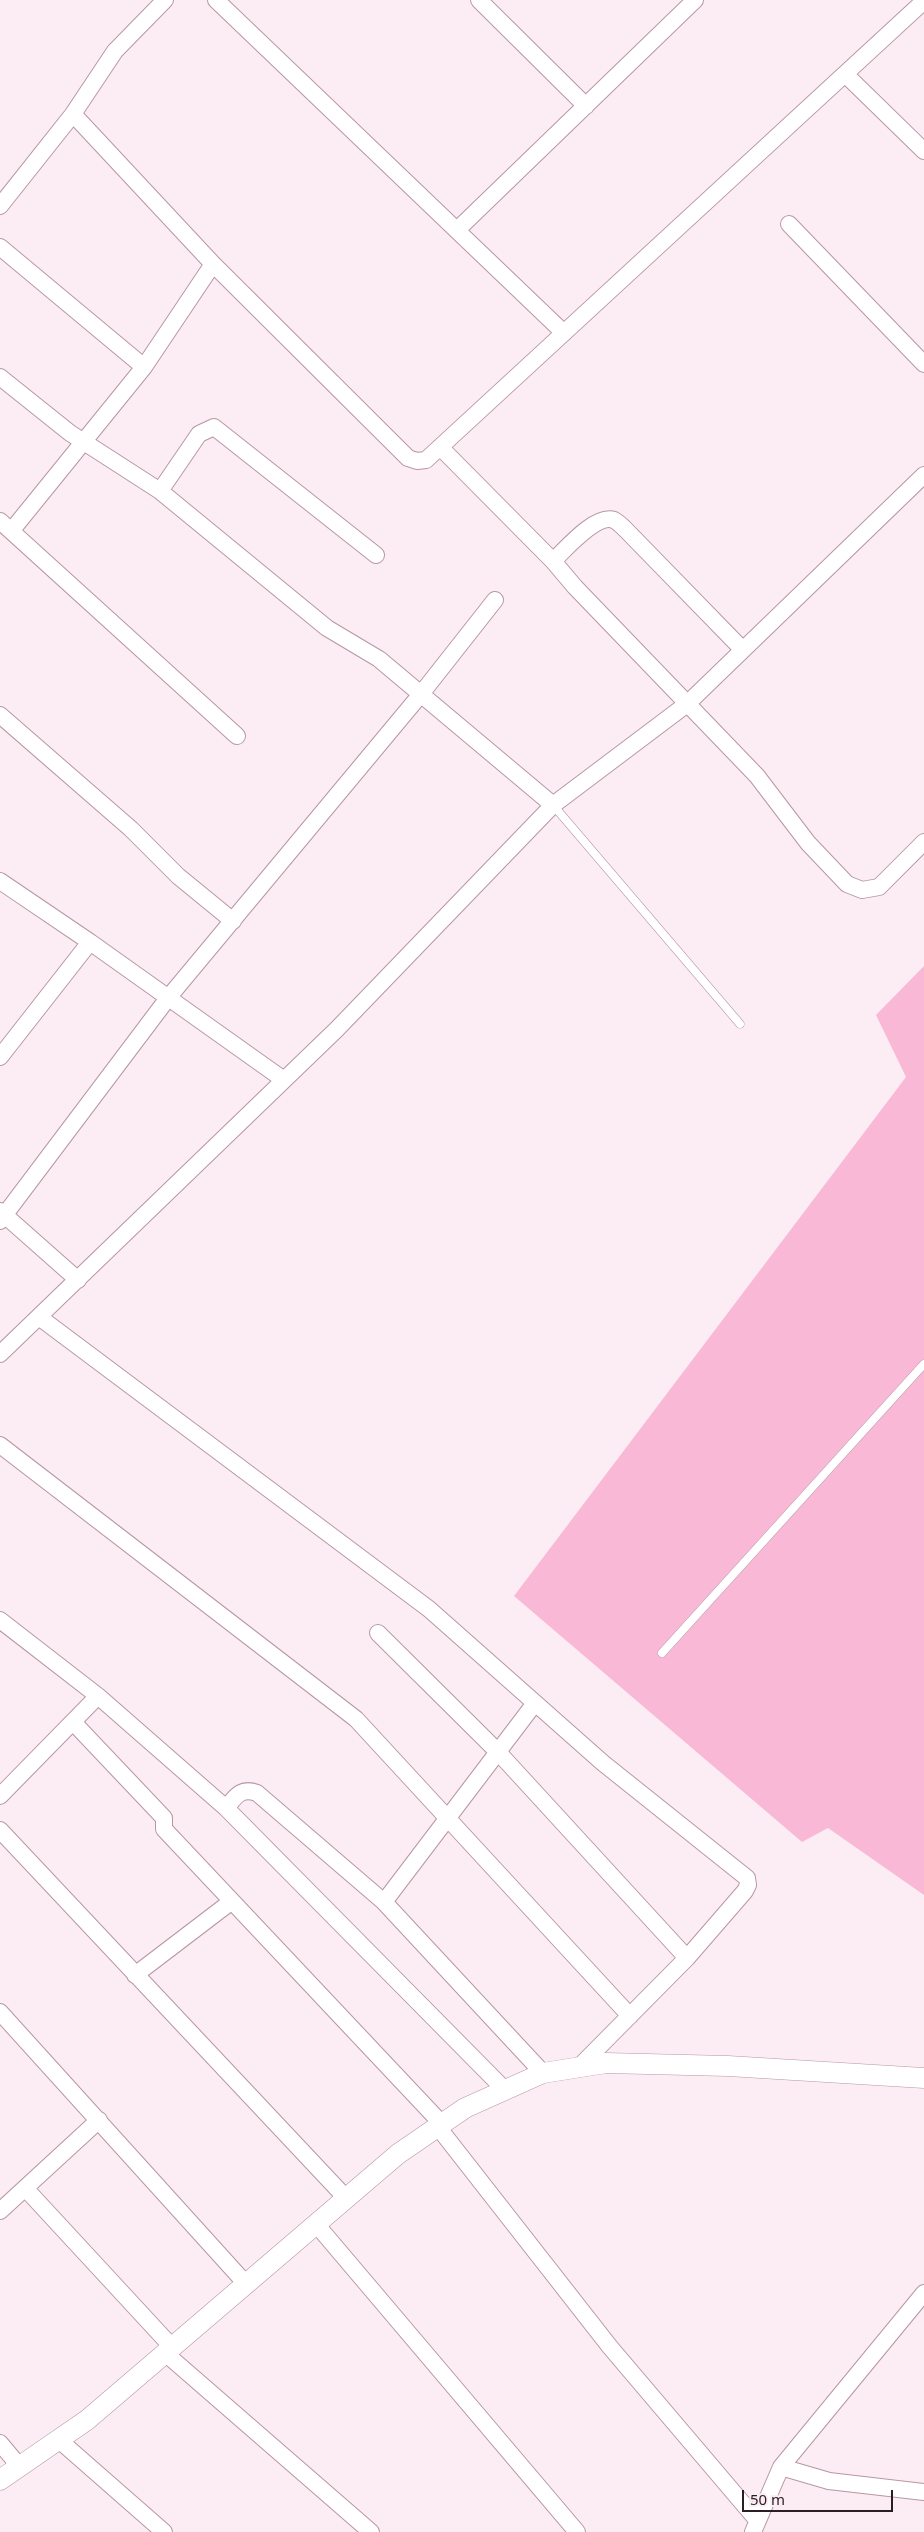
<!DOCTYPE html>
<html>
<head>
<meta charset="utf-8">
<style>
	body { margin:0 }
	#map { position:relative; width:924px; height:2532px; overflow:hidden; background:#fbedf3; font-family:"Noto Sans",sans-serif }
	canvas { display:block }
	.scale { position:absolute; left:742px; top:2490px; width:151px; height:22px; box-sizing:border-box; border:2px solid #2a1e23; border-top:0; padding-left:6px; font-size:15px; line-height:18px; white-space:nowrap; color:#2a1e23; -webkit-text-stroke:4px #fbedf3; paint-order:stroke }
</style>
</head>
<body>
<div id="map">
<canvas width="924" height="2532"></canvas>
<div class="scale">50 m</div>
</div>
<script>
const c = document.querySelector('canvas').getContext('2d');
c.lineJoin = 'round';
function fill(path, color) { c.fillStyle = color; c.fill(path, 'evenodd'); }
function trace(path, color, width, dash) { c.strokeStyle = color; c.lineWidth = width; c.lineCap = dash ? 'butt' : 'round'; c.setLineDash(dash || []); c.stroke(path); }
const green = new Path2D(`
	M924 966V1895L828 1828 802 1842 514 1596 906 1077 876 1015Z`);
const service = new Path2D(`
	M553 805 740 1024
	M662 1653 924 1364`);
const minor = new Path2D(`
	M216 0 564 333
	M479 0 586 106
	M845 74 924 151
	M73 114 213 264 408 458 417 461 426 460 924 1
	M0 206 73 114 115 51 165 0
	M789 224 924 364
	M457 230 695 0
	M0 247 144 367
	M0 377 70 433 160 491 327 628 379 659 553 805
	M440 447 553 561 575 587 757 776 808 843 847 884 862 890 879 887 924 842
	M160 491 199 434 214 427 376 555
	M0 521 237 736
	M12 530 144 367 213 264
	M553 561C565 550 596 513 614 520 618 522 623 527 626 530L743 650
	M0 715 131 829 178 876 233 921
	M0 881 90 942 284 1080
	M0 1057 90 942
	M0 1211 78 1280
	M0 1221 168 998 421 694 495 600
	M39 1317 429 1609 603 1763 747 1878 748 1885 745 1891 687 1958 579 2067
	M0 1354 337 1029 553 805 687 704 924 475
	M0 1445 356 1719 630 2016
	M0 1620 98 1696 226 1808 505 2090
	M378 1633 498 1752 687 1958
	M73 1722 164 1818V1829L442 2124
	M0 1796 98 1696
	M226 1808C236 1796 241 1787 257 1793L384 1902 543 2073
	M0 1830 346 2198
	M384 1902 535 1703
	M135 1975 232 1901
	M0 2012 247 2285
	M438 2127 610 2347 757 2520
	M25 2188 172 2347
	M0 2211 99 2120
	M316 2224 577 2532
	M165 2353 371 2532
	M59 2440 164 2532
	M0 2443 20 2467
	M781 2467 829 2481 924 2492
	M753 2532 781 2467 924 2293`);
const tertiary = new Path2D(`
	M0 2480 87 2420 398 2154 465 2108 543 2073 606 2063 728 2066 924 2078`);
fill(green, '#fab8d7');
trace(service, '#b797a5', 9);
trace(minor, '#b797a5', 18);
trace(tertiary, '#b797a5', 21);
trace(service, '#fff', 8);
trace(minor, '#fff', 16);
trace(tertiary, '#fff', 20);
</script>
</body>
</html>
